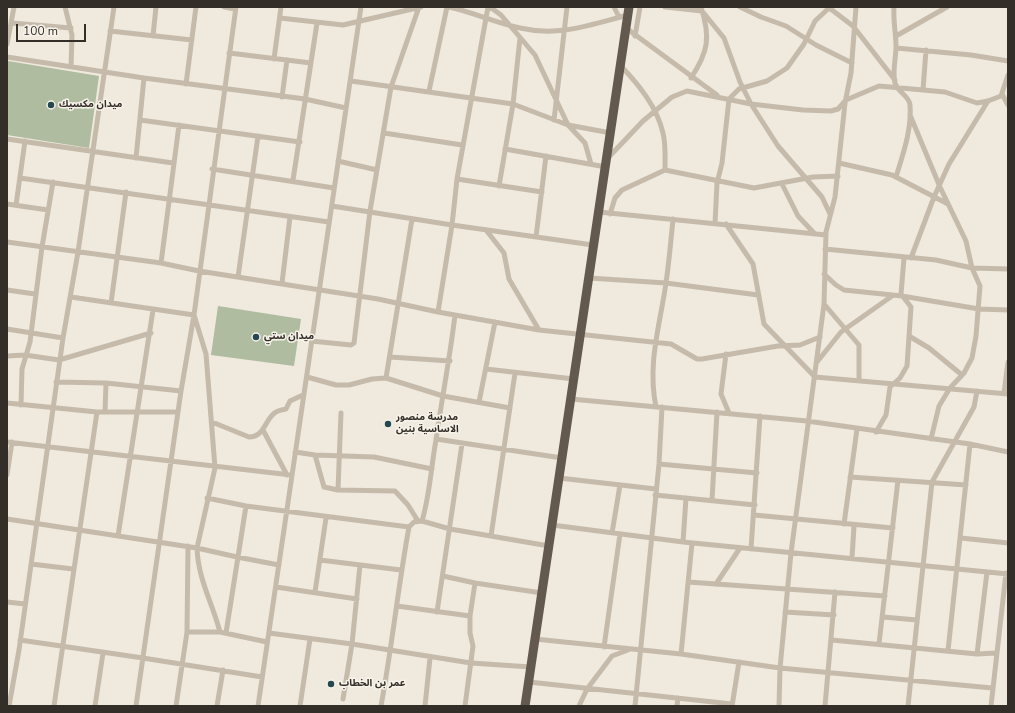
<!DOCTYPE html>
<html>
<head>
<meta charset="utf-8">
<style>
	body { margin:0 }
	#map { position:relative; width:1015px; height:713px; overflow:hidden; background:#efe9de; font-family:"Nunito Sans",sans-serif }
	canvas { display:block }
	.frame { position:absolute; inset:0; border:8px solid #342e29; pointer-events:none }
	.scale { position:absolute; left:16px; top:24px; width:70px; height:18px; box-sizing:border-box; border:2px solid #342e29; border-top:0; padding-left:5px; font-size:12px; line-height:14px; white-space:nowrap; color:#342e29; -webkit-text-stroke:3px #f7f3ea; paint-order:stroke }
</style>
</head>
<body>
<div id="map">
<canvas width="1015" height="713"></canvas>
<div class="frame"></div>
<div class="scale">100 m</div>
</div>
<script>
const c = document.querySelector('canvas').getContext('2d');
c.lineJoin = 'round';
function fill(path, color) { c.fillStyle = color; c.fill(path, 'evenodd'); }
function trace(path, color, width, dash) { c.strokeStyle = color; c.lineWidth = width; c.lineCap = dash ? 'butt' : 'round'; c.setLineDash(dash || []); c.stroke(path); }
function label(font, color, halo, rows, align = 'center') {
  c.font = font + ' "Nunito Sans","Noto Sans Arabic",sans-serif'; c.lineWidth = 3; c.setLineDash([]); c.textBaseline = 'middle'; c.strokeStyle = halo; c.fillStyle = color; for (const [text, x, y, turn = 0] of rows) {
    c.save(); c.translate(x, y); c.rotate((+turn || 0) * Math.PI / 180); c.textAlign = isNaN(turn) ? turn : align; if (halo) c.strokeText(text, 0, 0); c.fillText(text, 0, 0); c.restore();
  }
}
const green = new Path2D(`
	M8 61 99 76 89 148 7 135Z
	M218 306 301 319 294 366 211 355Z`);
const minor = new Path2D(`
	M65 7 72 35 71 67
	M224 7 235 9
	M449 7C473 12 495 23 520 28 559 37 590 25 628 15
	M490 7 501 15 535 55 568 125 585 143 591 164
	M614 7 619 17
	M665 7 702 11 724 38 740 82 751 104 778 146 822 197 830 214
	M740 7 761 17 786 26 816 45 852 63
	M828 7 853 26 895 80
	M894 7C893 21 896 33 896 47 896 58 892 72 895 83 898 93 909 95 910 105 912 129 903 154 896 177
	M280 18 343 25 421 7
	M12 23 71 28
	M626 28 717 95
	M110 31 192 40
	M153 36 156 7
	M635 36 640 7
	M896 36 947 7
	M7 44 14 7
	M896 48 971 55 1008 61
	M229 53 311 63
	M7 57 144 78 305 99 346 108
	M274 59 281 7
	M621 66C639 85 657 107 663 133 666 145 665 159 665 170
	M691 78C708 52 711 38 701 7
	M351 81 513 104 568 125 611 133
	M186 84 196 7
	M923 90 926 50
	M429 91 447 7
	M1002 94 1008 105
	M282 97 287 60
	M910 115 940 187 966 241 972 268 1008 269
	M140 120 300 142
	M554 120 567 7
	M384 133 462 145
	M7 139 173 163
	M505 149 606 167
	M136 158 144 78
	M607 159 643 121 672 97 687 91 751 104 803 110 831 111 838 109 846 100 879 86 945 92 977 103 988 101 1001 96 1008 75
	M338 161 377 170
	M839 163 892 175 948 204
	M212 169 334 188
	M20 178 329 222
	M457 179 542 192
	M293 180 317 23
	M782 184 798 216 814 233
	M499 186 513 104 520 38
	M7 204 48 210
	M16 205 25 141
	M332 206 452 225 593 245
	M599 212 826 235
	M610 214 615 198 622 190 665 170 754 188 813 177 838 176
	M715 223 717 183 722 163 729 99 739 89 767 81 787 68 804 44 815 21 830 7
	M726 224 753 264 764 324 815 377 1008 394
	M486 230 504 253 509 279 539 330
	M536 237 546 156
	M7 242 161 263 199 271 378 299 438 312 539 330 671 344 697 359H702L778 346 800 345 820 337
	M825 249 936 260 972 268 980 286 976 336 972 358 964 373 950 388 939 406 931 439
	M911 258 934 197 949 164 988 101
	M161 263 179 125
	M824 274 836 285 844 290 902 296 979 309 1008 310
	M238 277 258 136
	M589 278 666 283 758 295
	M282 283 290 217
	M7 290 35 294
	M71 297 194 315 206 354 215 468 197 548C198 579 212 602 220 632
	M111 303 126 192
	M824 304 859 345V380
	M438 312 452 225 457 179 488 7
	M7 329 63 338
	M909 336 929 348 962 375
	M311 341 351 345 354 343 370 211 391 87 419 7
	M726 354 721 394 729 413
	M7 356 25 355 59 360 151 333
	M390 357 450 361
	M817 362 841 332 892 296
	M486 369 574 379
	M307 377 336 385H349L372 379 386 378 443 396 510 408
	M386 378 412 219
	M56 382 106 383 181 391
	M1004 393 1008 362
	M571 399 807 421 970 444 1008 452
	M479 402 495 322
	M7 403 97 412H178
	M21 405 22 369 30 342 42 247 53 182
	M656 407C647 364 660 325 666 283 669 262 671 240 673 219
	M105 412 106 383
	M212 422 249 437C265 437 265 418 276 412 279 410 283 410 286 409L290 401 303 395
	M263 430 287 475
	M876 432 886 415 890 387 900 378 907 366 911 307 901 294 904 258
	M436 439 562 458
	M7 442 291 475
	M295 452 315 455 374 457 432 469
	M315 455 324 487 338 490 395 491 408 505 418 521
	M659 464 757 473
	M7 475 12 442
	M850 477 966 485
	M559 478 656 489
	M338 490 341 413
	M655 495 755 505
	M207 498 246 506 409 527 414 522 422 521 450 529 549 546
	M712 500 717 412
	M754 515 893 528
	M7 519 197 548 237 557 279 565
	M422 521C430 494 431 467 436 440 442 398 450 357 455 315
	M844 524 857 429
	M552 525 683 542 1008 574
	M612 533 620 485
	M118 536 153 310
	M491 536 515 373
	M961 538 1008 543
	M683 542 686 498
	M751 549 760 416
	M852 558 854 526
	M320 560 401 570
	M31 564 73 569
	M443 576 475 583 542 593
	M688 582 885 596
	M716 584 740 548
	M276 587 357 599
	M315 592 326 518
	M7 602 25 604
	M397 606 470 616
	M437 612 462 444
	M785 612 834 615
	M883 617 917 620
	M187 632H220L267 642
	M226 633 246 506
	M269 633 352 644 471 663 531 667
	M535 639 681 654 780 668 992 688
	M20 640 143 658 262 677
	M832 640 977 654 996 653
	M879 644 898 480
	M604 647 620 534
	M948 651 970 444
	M681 654 692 543
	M977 654 987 572
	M529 682 732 704
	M343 699 352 644 360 565
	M9 706 19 650 63 338 78 252 114 7
	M54 706 97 412
	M95 706 103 653
	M136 706 181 391 194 315 236 7
	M176 706 187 632 188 546
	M217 706 223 670
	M258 706 361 7
	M300 706 310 639
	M381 706C392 647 398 587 409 527
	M425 706 430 658
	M465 706 473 646 470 633V616L475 583
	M579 706 587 689 612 656 628 650
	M635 706 659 464 662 407
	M677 706 678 698
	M732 706 739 662
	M779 706 780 668 791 553 824 304 826 232 835 197 845 103 851 73 856 7
	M825 706 835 592
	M908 706 932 482 974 407 977 391
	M991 706 1006 573`);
const trunk = new Path2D(`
	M525 706 629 7`);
const markers = [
	[51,105,4,"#244751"],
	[256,337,4,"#244751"],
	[388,424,4,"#244751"],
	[331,684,4,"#244751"]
];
const poiNames = [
	["ميدان مكسيك",59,105],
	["ميدان ستي",264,337],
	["مدرسة منصور",396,418],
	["الاساسية بنين",396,430],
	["عمر بن الخطاب",339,684]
];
fill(green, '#afbca0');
trace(minor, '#c6bbab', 5);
trace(trunk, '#64594f', 9);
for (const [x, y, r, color] of markers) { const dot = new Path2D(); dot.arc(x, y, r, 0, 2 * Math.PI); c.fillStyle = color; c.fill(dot); trace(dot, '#f7f3ea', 1.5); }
label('bold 10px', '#342e29', '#f7f3ea', poiNames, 'left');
</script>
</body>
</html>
